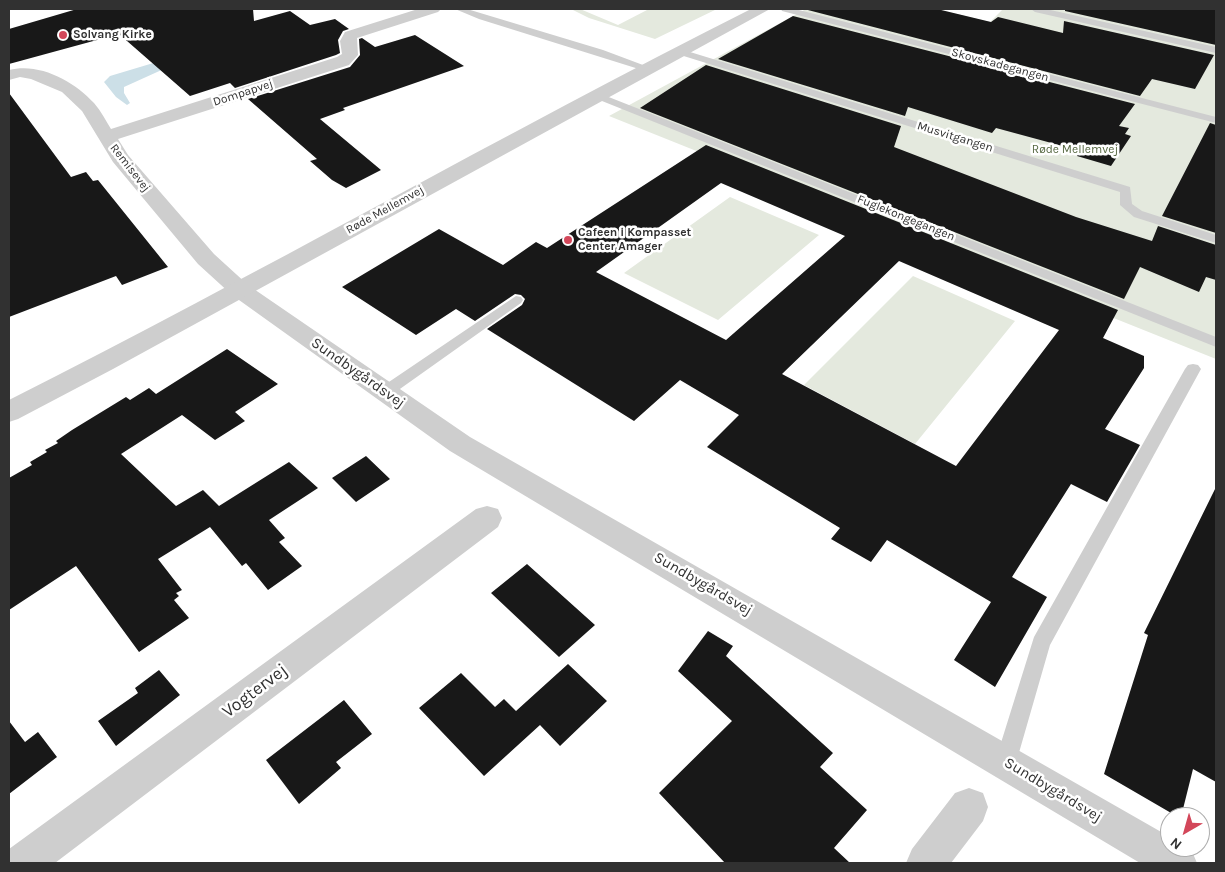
<!DOCTYPE html>
<html>
<head>
<meta charset="utf-8">
<style>
	body { margin:0 }
	#map { position:relative; width:1225px; height:872px; overflow:hidden; background:#fff; font-family:Karla,sans-serif }
	canvas { display:block }
	.frame { position:absolute; inset:0; border:10px solid #313131; pointer-events:none }
	.north { position:absolute; left:1160px; top:807px; width:50px; height:50px; box-sizing:border-box; background:#fff; border:1px solid #adadad; border-radius:50%; rotate:218deg; font-size:14px; font-weight:700; line-height:20px; text-align:center; color:#313131 }
	.north::after { content:''; display:block; margin:auto; width:18px; height:22px; background:#d3475a; clip-path:polygon(50% 0,100% 100%,50% 72%,0 100%) }
</style>
</head>
<body>
<div id="map">
<canvas width="1225" height="872"></canvas>
<div class="frame"></div>
<div class="north">N</div>
</div>
<script>
const c = document.querySelector('canvas').getContext('2d');
c.lineJoin = 'round';
function fill(path, color) { c.fillStyle = color; c.fill(path, 'evenodd'); }
function trace(path, color, width, dash) { c.strokeStyle = color; c.lineWidth = width; c.lineCap = dash ? 'butt' : 'round'; c.setLineDash(dash || []); c.stroke(path); }
function label(font, color, halo, rows, align = 'center') {
  c.font = font + ' Karla,sans-serif'; c.lineWidth = 5; c.setLineDash([]); c.textBaseline = 'middle'; c.strokeStyle = halo; c.fillStyle = color; for (const [text, x, y, turn = 0] of rows) {
    c.save(); c.translate(x, y); c.rotate((+turn || 0) * Math.PI / 180); c.textAlign = isNaN(turn) ? turn : align; if (halo) c.strokeText(text, 0, 0); c.fillText(text, 0, 0); c.restore();
  }
}
const green = new Path2D(`
	M571 9H580L618 25 647 10 645 9H717L655 39 589 18Z
	M806 9H936L990 22 1003 9H1216V359L609 116Z
	M730 197 819 235 718 320 624 273Z
	M913 276 1015 321 915 444 804 385Z`);
const water = new Path2D(`
	M160 61 166 68 124 87V93L130 103 127 105 116 97 104 82 110 76Z`);
const building = new Path2D(`
	M77 9H253L254 21 290 11 310 25 335 19 349 29 343 31 338 40 340 53 336 55 235 88 230 83 190 96 119 34 9 64V29Z
	M804 9H937L991 22 998 17 1063 33 1064 21 1214 55 1195 89 1152 79 1140 96Z
	M1065 9H1216V45L1065 11Z
	M793 16 1135 104 1119 126 1129 128 1125 134 1131 136 1111 166 1077 156 1081 151 996 128 992 133 908 107 905 116 718 59Z
	M415 35 464 66 343 108 345 110 320 119 381 170 346 188 332 180 310 161 317 159 248 99 350 67 360 55 359 39 362 38 375 47Z
	M706 65 901 126 894 147 1076 217 1152 241 1158 226 1216 245V280L1206 277 1199 292 1140 267 1124 299 640 108Z
	M9 93 71 177 86 172 93 181 98 180 168 267 122 285 116 276 9 317Z
	M1210 123 1216 125V233L1162 216Z
	M706 145 1118 310 1103 338 1144 356V368L1105 429 1140 445 1107 502 1071 484 1012 577 1047 597 995 687 954 660 991 602 887 540 871 562 831 539 840 528 707 447 739 415 680 380 634 421 487 329 522 305 525 299 521 295 515 294 475 321 456 309 416 335 342 287 439 229 503 265 536 242 547 248ZM721 183 845 236 726 340 596 272ZM899 261 1059 330 956 466 782 374Z
	M227 349 278 384 235 412 245 421 215 440 182 415 121 454 176 506 203 490 219 506 289 462 318 488 269 520 285 538 279 542 302 566 268 590 246 563 242 566 210 527 158 559 182 590 176 593 179 596 174 600 189 618 139 652 76 566 9 610V478L32 465 30 462 47 452 45 450 58 443 56 441 72 430 126 397 130 400 149 388 156 394Z
	M366 456 390 479 356 502 332 478Z
	M1216 487V782L1193 769 1181 817H1178L1104 774 1148 635 1144 633Z
	M527 564 595 625 559 657 491 593Z
	M708 631 733 646 726 656 833 753 820 767 867 810 834 848 850 863H725L659 793 732 721 678 671Z
	M568 664 607 701 560 746 540 725 484 776 419 708 461 673 495 707 504 699 516 711Z
	M159 670 180 695 116 746 98 721 138 693 135 688Z
	M344 700 372 734 336 762 341 768 299 804 266 760Z
	M9 721 25 742 38 732 57 757 9 794Z`);
const service = new Path2D(`
	M455 9H467L603 50 651 68 642 70 479 19Z
	M781 9H795L1216 117V123L782 11Z
	M1031 9H1046L1216 47V53L1035 12Z
	M677 48 1130 187 1132 204 1142 211 1216 235V243L1134 217 1120 205V192L674 53 672 51Z
	M596 92 1216 337V347L592 97V93Z
	M516 296 521 297 523 300 521 303 390 396H380L377 392 380 388Z
	M1193 364 1198 365 1201 369 1050 645 1014 770 1006 773 998 770 995 762 1034 637 1185 369 1188 365Z`);
const minor = new Path2D(`
	M418 9H441L438 12 357 38 358 55 349 65 118 139 128 155 214 254 248 285 470 437 1170 837V847L1191 849 1197 863H1140L450 451 232 295 198 264 113 162 82 111 62 92 31 79 20 77 9 80V70C39 62 74 81 94 103 101 111 106 121 111 129L337 57 342 54 340 41 345 32Z
	M487 506 498 509 502 518 498 527 55 863H9V849L476 509Z
	M969 788 983 793 988 807 983 821 951 863H906L912 849 955 793Z`);
const tertiary = new Path2D(`
	M751 9H770L113 369 18 419 9 422V400C259 274 501 135 751 9Z`);
const markers = [
	[63,35,5,"#d3475a"],
	[568,240,5,"#d3475a"]
];
const farPoinames = [
	["Solvang Kirke",73,35],
	["Cafeen i Kompasset",578,233],
	["Center Amager",578,247]
];
const farStreetnames = [
	["Skovskadegangen",1000,65,15],
	["Dompapvej",243,93,-18],
	["Musvitgangen",955,137,17],
	["Remisevej",130,168,52],
	["Røde Mellemvej",385,210,-29],
	["Fuglekongegangen",906,218,22]
];
const farParknames = [
	["Røde Mellemvej",1075,150]
];
const streetNames = [
	["Sundbygårdsvej",358,373,35],
	["Sundbygårdsvej",703,584,30],
	["Sundbygårdsvej",1053,790,31]
];
const nearStreetnames = [
	["Vogtervej",255,691,-37]
];
fill(green, '#e4e9de');
fill(water, '#ccdfe7');
fill(building, '#181818');
fill(service, '#cecece');
fill(minor, '#cecece');
fill(tertiary, '#cecece');
for (const [x, y, r, color] of markers) { const dot = new Path2D(); dot.arc(x, y, r, 0, 2 * Math.PI); c.fillStyle = color; c.fill(dot); trace(dot, '#fff', 2); }
label('bold 12px', '#313131', '#fff', farPoinames, 'left');
label('12px', '#313131', '#fff', farStreetnames);
label('12px', '#566842', '#fff', farParknames);
label('15px', '#313131', '#fff', streetNames);
label('18px', '#313131', '#fff', nearStreetnames);
</script>
</body>
</html>
